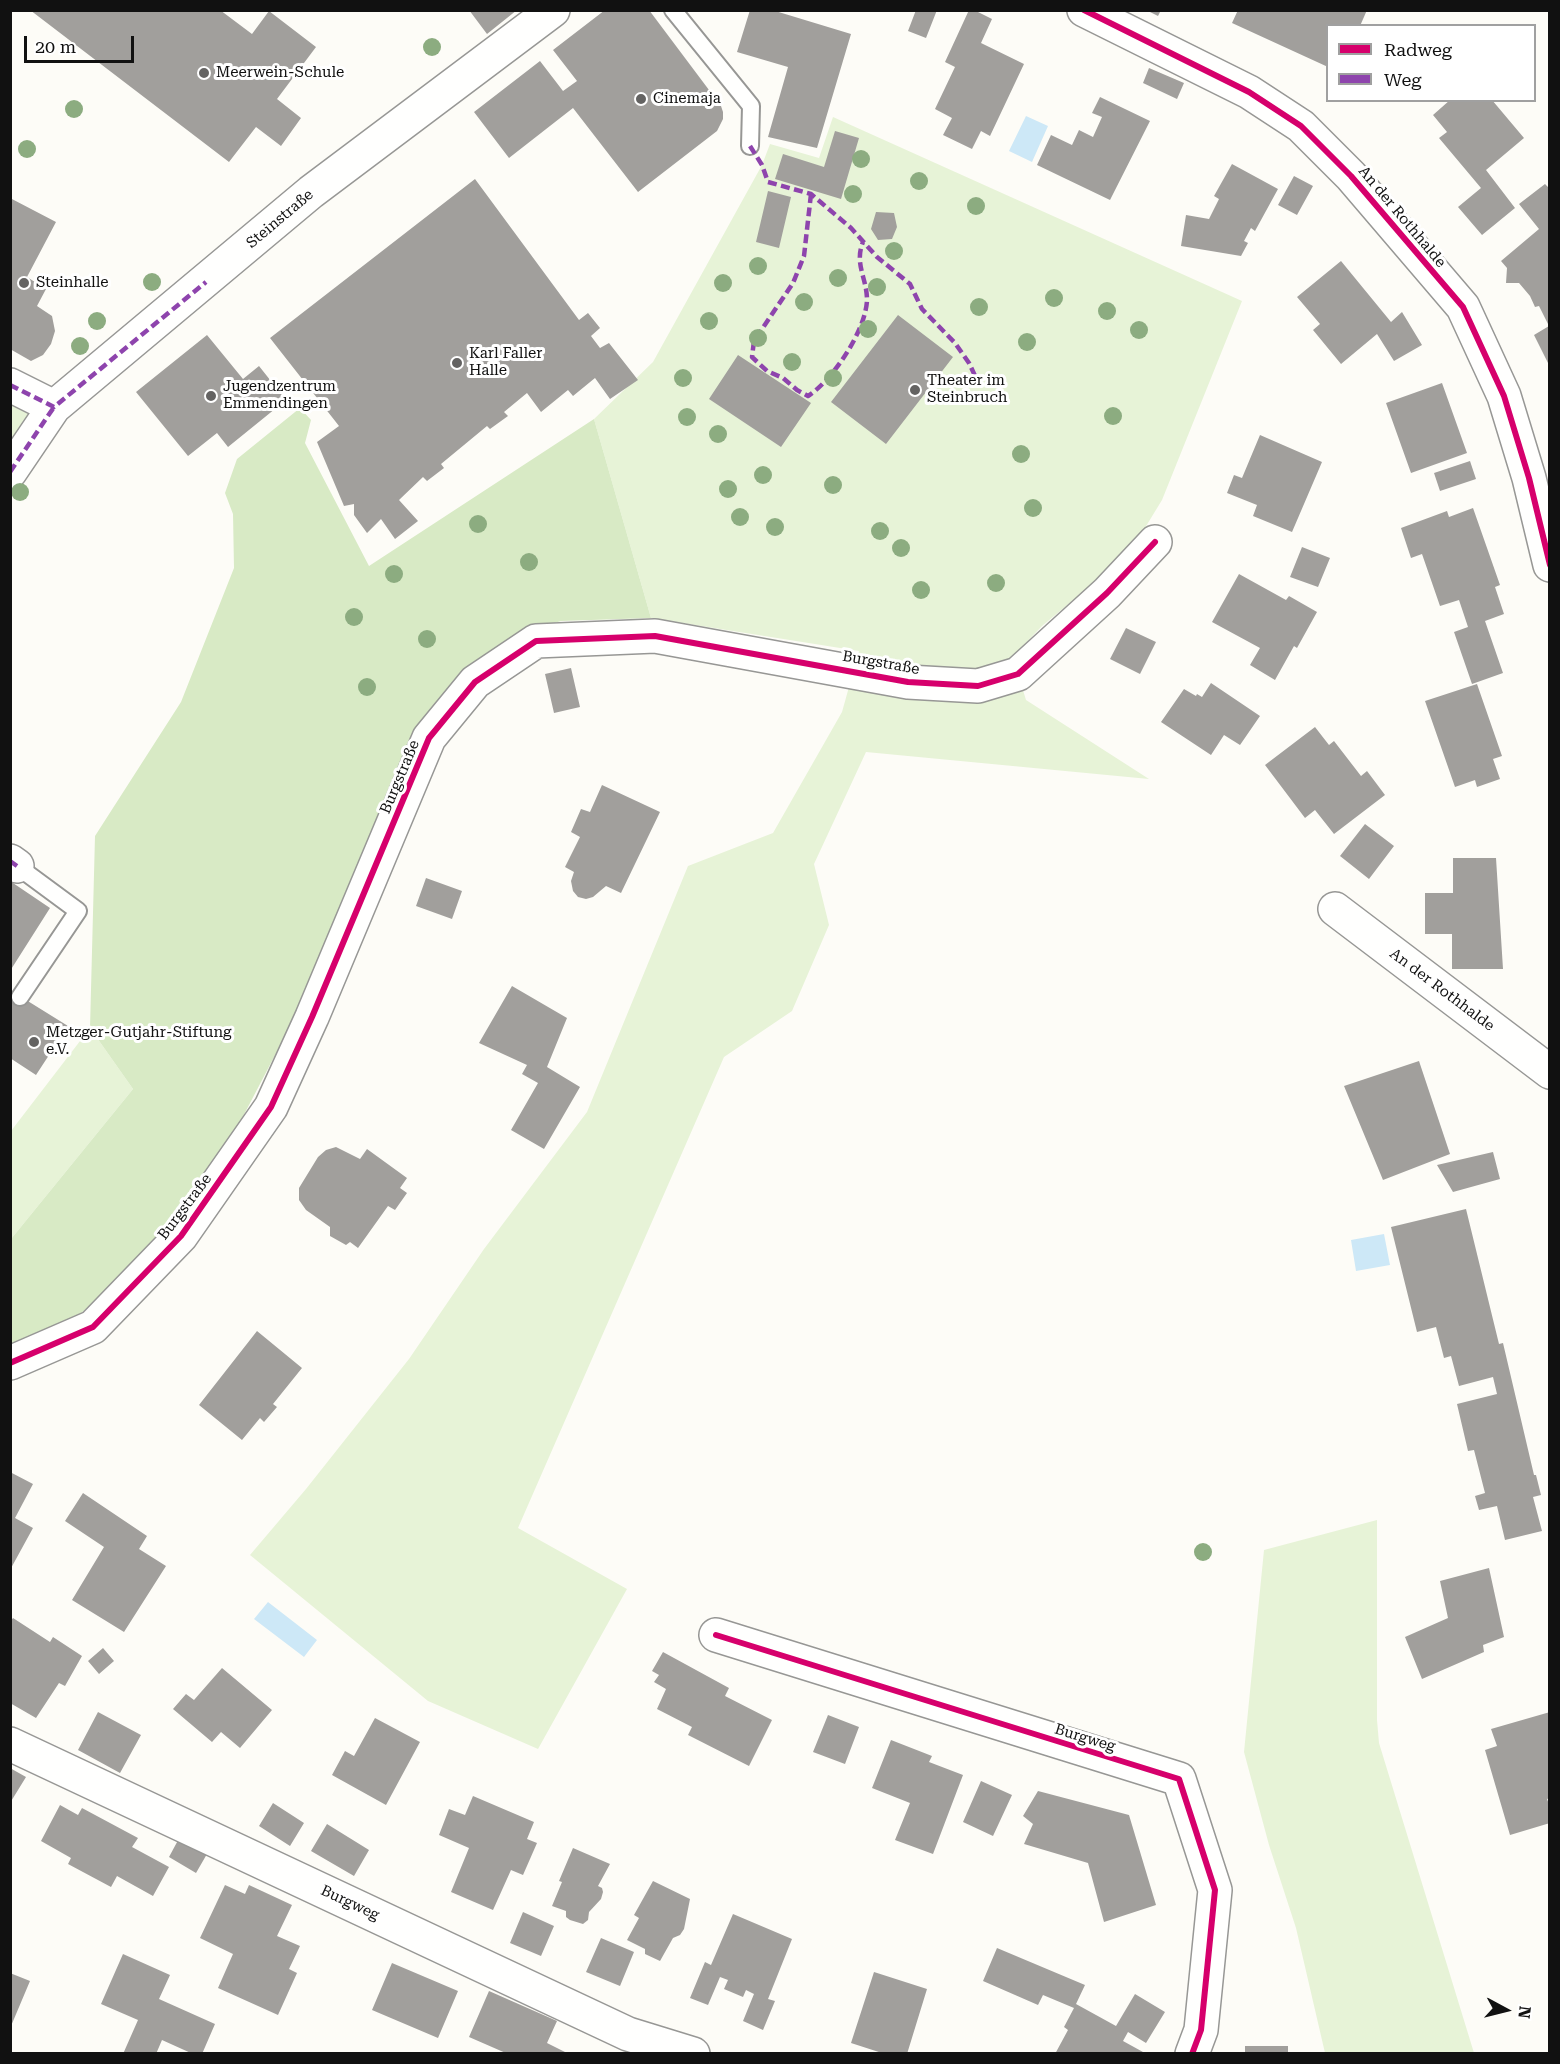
<!DOCTYPE html>
<html>
<head>
<meta charset="utf-8">
<style>
	body { margin:0 }
	#map { position:relative; width:1560px; height:2064px; overflow:hidden; background:#fdfcf7; font-family:"Roboto Serif",serif }
	canvas { display:block }
	.frame { position:absolute; inset:0; border:12px solid #111; pointer-events:none }
	.legend { position:absolute; left:1326px; top:24px; width:210px; height:78px; box-sizing:border-box; background:#fff; border:2px solid #a0a0a0; margin:0; padding:8px 10px; list-style:none; font-size:18px; color:#111 }
	.legend li { display:flex; align-items:center; gap:12px; height:30px }
	.legend b { width:30px; border:2px solid #a0a0a0 }
	.north { position:absolute; left:1476px; top:1980px; width:60px; height:60px; -webkit-text-stroke:4px #fff; paint-order:stroke; rotate:97deg; font-size:16px; font-weight:700; line-height:24px; text-align:center; color:#111 }
	.north::after { content:''; display:block; margin:auto; width:21px; height:27px; background:#111; clip-path:polygon(50% 0,100% 100%,50% 72%,0 100%) }
	.scale { position:absolute; left:24px; top:36px; width:110px; height:27px; box-sizing:border-box; border:3px solid #111; border-top:0; padding-left:8px; font-size:18px; line-height:21px; white-space:nowrap; color:#111; -webkit-text-stroke:4px #fff; paint-order:stroke }
</style>
</head>
<body>
<div id="map">
<canvas width="1560" height="2064"></canvas>
<div class="frame"></div>
<ul class="legend">
<li><b style="height:8px;background:#d6006c"></b>Radweg</li>
<li><b style="height:8px;background:#8e44ad"></b>Weg</li>
</ul>
<div class="north">N</div>
<div class="scale">20 m</div>
</div>
<script>
const c = document.querySelector('canvas').getContext('2d');
c.lineJoin = 'round';
function fill(path, color) { c.fillStyle = color; c.fill(path, 'evenodd'); }
function trace(path, color, width, dash) { c.strokeStyle = color; c.lineWidth = width; c.lineCap = dash ? 'butt' : 'round'; c.setLineDash(dash || []); c.stroke(path); }
function label(font, color, halo, rows, align = 'center') {
  c.font = font + ' "Roboto Serif",serif'; c.lineWidth = 6; c.setLineDash([]); c.textBaseline = 'middle'; c.strokeStyle = halo; c.fillStyle = color; for (const [text, x, y, turn = 0] of rows) {
    c.save(); c.translate(x, y); c.rotate((+turn || 0) * Math.PI / 180); c.textAlign = isNaN(turn) ? turn : align; if (halo) c.strokeText(text, 0, 0); c.fillText(text, 0, 0); c.restore();
  }
}
const green = new Path2D(`
	M833 117 1242 301 1162 500 1140 536 1113 567 1042 626 1020 649 1018 674 1026 700 1149 779 866 752 814 864 829 925 792 1011 724 1057 518 1528 627 1589 538 1749 428 1701 250 1555 306 1489 409 1359 484 1249 587 1112 688 866 773 833 842 712 859 651 651 618 594 419 653 362 762 165 770 144 819 158Z
	M11 401 35 414 11 451Z
	M90 1028 133 1089 11 1239V1131Z
	M1377 1520V1720L1379 1743 1474 2053H1325L1296 1928 1269 1845 1244 1752 1264 1550Z`);
const forest = new Path2D(`
	M300 408 311 420 305 443 369 566 594 419 651 618 561 621 521 633 457 678 296 1015 226 1149 167 1229 122 1276 78 1316 11 1345V1239L133 1089 90 1028 95 836 181 702 234 568 233 514 225 493 237 459Z`);
const water = new Path2D(`
	M1026 116 1048 126 1032 162 1009 151Z
	M1384 1234 1390 1265 1356 1271 1351 1240Z
	M268 1602 317 1640 304 1657 254 1619Z`);
const building = new Path2D(`
	M30 10H220L252 34 269 11 316 47 277 99 301 118 281 146 256 127 229 162Z
	M469 10H517L487 34Z
	M605 10H649L721 106 723 112V119L717 131 638 192 573 108 509 158 474 112 540 61 563 91 577 81 553 50Z
	M750 10H772L851 34 817 148 768 137 788 67 737 52Z
	M916 10H937L926 38 908 31Z
	M969 10H974L992 19 981 43 1024 64 990 136 981 131 972 149 943 135 952 118 935 109 955 67 945 62Z
	M1146 10H1161L1158 16Z
	M1238 10H1367L1360 26H1328V67L1232 23Z
	M1149 68 1184 83 1177 99 1143 83Z
	M1100 97 1150 121 1110 200 1037 165 1051 135 1072 145 1079 130 1093 137 1102 117 1092 113Z
	M1450 100H1492L1524 138 1486 170 1515 208 1482 235 1458 207 1481 188 1439 138 1447 132 1433 115Z
	M835 131 859 138 841 199 775 179 783 154 824 167Z
	M1232 164 1278 189 1255 231 1251 228 1244 241 1248 243 1241 256 1181 246 1186 215 1209 219 1219 199 1214 196Z
	M1294 176 1313 186 1297 215 1278 205Z
	M475 179 579 320 588 313 600 328 591 336 600 348 609 343 638 380 610 399 595 378 573 396 568 390 541 412 527 393 504 412 508 416 490 429 487 426 441 464 444 468 427 481 423 477 399 500 418 521 395 539 381 519 367 533 354 515V504L344 506 317 442 339 426 270 338Z
	M1545 184 1550 189V367L1534 335 1549 326 1539 306 1535 307 1530 296 1519 283H1506L1507 268 1501 261 1539 229 1519 204Z
	M768 191 791 197 779 248 756 242Z
	M10 198 56 222 27 277 46 289 37 306 52 316 55 331 51 344 43 355 31 361 10 349Z
	M876 212 894 213 897 227 892 239 878 240 871 229Z
	M1341 261 1391 322 1402 312 1422 345 1394 361 1377 334 1341 364 1313 330 1320 324 1297 297Z
	M898 315 953 357 886 444 831 402Z
	M207 335 243 379 259 366 286 400 228 447 217 433 188 456 136 392Z
	M738 355 811 403 781 447 709 399Z
	M1442 383 1467 453 1411 473 1386 403Z
	M1260 435 1322 462 1292 532 1253 516 1257 505 1227 493 1234 475 1242 478Z
	M1470 461 1476 479 1440 491 1434 473Z
	M1473 508 1500 585 1495 587 1504 614 1485 621 1503 673 1472 684 1454 632 1468 627 1459 600 1440 606 1422 554 1411 558 1401 528 1447 511 1449 517Z
	M1302 547 1330 558 1318 587 1290 577Z
	M1239 574 1286 600 1289 596 1317 612 1297 648 1294 646 1275 680 1250 665 1260 648 1212 622Z
	M1126 628 1156 642 1140 674 1110 659Z
	M571 668 580 707 554 713 545 674Z
	M1211 683 1260 716 1240 745 1224 735 1211 755 1161 722 1184 689 1196 696 1197 694 1202 697Z
	M1477 684 1502 756 1493 759 1500 779 1477 787 1475 780 1455 787 1425 701Z
	M1315 727 1329 745 1334 741 1361 776 1367 771 1385 795 1334 834 1315 810 1305 818 1265 765Z
	M602 785 660 812 621 893 606 886 593 897 586 899 578 897 573 891 571 881 574 872 565 867 580 837 571 832 581 809 590 812Z
	M1365 824 1394 846 1369 879 1340 856Z
	M1453 858H1496L1503 969H1452V934H1425V893H1453Z
	M426 878 462 891 452 919 416 906Z
	M10 881 50 908 10 971Z
	M512 986 567 1018 547 1067 580 1087 544 1149 511 1130 538 1083 522 1074 527 1065 479 1043Z
	M10 990 68 1026 36 1075 10 1058Z
	M1419 1061 1450 1154 1383 1180 1344 1086Z
	M336 1147 360 1159 367 1149 407 1178 400 1188 407 1193 395 1210 388 1206 358 1248 350 1242 346 1245 330 1236V1227L306 1210 299 1200V1188L318 1157 326 1150Z
	M1493 1152 1500 1179 1453 1192 1437 1165Z
	M1466 1209 1499 1344 1503 1343 1534 1475H1536L1541 1495 1533 1497 1542 1531 1505 1540 1497 1506 1479 1510 1475 1496 1485 1493 1474 1450 1468 1451 1457 1404 1497 1394 1493 1377 1459 1386 1451 1356 1444 1358 1436 1327 1417 1332 1391 1227Z
	M257 1331 302 1368 273 1404 277 1407 264 1422 260 1418 242 1440 199 1405Z
	M10 1472 33 1484 15 1518 33 1528 10 1570Z
	M83 1493 147 1536 139 1549 166 1566 124 1632 72 1600 104 1547 65 1521Z
	M1489 1568 1504 1637 1483 1645 1484 1652 1422 1679 1405 1637 1448 1618 1440 1581Z
	M13 1618 50 1642 53 1637 82 1656 65 1686 59 1683 36 1718 10 1703V1622Z
	M103 1648 114 1661 99 1674 88 1661Z
	M663 1652 729 1688 725 1696 772 1720 749 1766 688 1735 692 1727 657 1709 666 1689 654 1682 659 1675 652 1671Z
	M222 1668 272 1710 240 1748 221 1732 212 1742 173 1709 186 1694 194 1700Z
	M98 1712 141 1735 120 1773 78 1750Z
	M1550 1712V1798L1547 1799 1550 1807V1823L1510 1835 1485 1750 1497 1746 1491 1729Z
	M828 1715 859 1727 845 1764 813 1752Z
	M375 1718 420 1742 386 1805 332 1775 345 1751 354 1756Z
	M891 1740 932 1756 929 1762 963 1775 933 1854 895 1840 910 1803 872 1788Z
	M10 1768 26 1777 10 1803Z
	M981 1781 1012 1795 993 1836 963 1822Z
	M1038 1791 1129 1815 1156 1905 1104 1922 1088 1863 1024 1844 1033 1824 1023 1816Z
	M473 1796 534 1822 527 1839 537 1843 523 1875 511 1870 493 1910 451 1892 469 1848 439 1835 449 1809 465 1815Z
	M273 1803 304 1823 290 1846 259 1826Z
	M60 1805 78 1815 82 1808 138 1838 132 1847 169 1867 153 1896 117 1876 111 1887 68 1864 71 1858 41 1841Z
	M327 1824 369 1850 354 1876 311 1851Z
	M183 1831 211 1847 196 1873 169 1857Z
	M573 1848 610 1864 598 1886 602 1888 603 1892 601 1899 589 1912 588 1920 583 1924 570 1920 566 1917V1911L552 1906 562 1882 559 1881Z
	M653 1881 690 1899 684 1929 680 1935 673 1938 660 1961 645 1954V1949L627 1940 639 1918 634 1915Z
	M225 1885 245 1894 249 1885 292 1905 277 1936 300 1946 289 1969 297 1973 278 2015 218 1988 233 1954 200 1938Z
	M523 1912 554 1926 541 1956 510 1943Z
	M733 1914 792 1939 768 1999 775 2001 763 2030 743 2021 754 1994 746 1990 743 1997 724 1989 728 1980 720 1977 708 2005 690 1998 705 1962 711 1965Z
	M601 1938 634 1952 620 1986 586 1972Z
	M997 1948 1085 1985 1076 2004 1116 2026 1135 1994 1165 2012 1146 2043 1128 2032 1123 2041 1143 2052 1142 2054H1055L1068 2030 1064 2027 1074 2008 1043 1995 1038 2005 983 1981Z
	M123 1954 170 1975 159 1999 215 2024 202 2054H193L162 2040 156 2054H123L138 2020 101 2004Z
	M392 1963 458 1991 438 2038 372 2010Z
	M874 1972 927 1989 907 2054H885L851 2043Z
	M10 1973 30 1981 11 2026H10Z
	M489 1991 557 2021 547 2043 569 2054H508L469 2037Z
	M1245 2046H1288V2054H1245Z`);
const service = new Path2D(`
	M673 10 751 106 750 146
	M17 866 78 911 20 997`);
const minor = new Path2D(`
	M1084 10 1249 92 1301 126 1351 176 1463 307 1504 396 1529 478 1550 565
	M10 385 54 407 311 192 553 10
	M10 472 54 407
	M10 861 17 866
	M1335 909 1550 1072
	M10 1363 93 1327 181 1236 271 1107 312 1017 429 738 475 682 536 641 655 636 908 682 978 686 1018 674 1107 593 1155 542
	M716 1635 1179 1779 1215 1890 1201 2030 1192 2054
	M10 1744 628 2034 693 2054`);
const quiet = new Path2D(`
	M750 146 762 165 768 182 811 194 851 228 877 257 910 284 922 309 955 343 969 363 977 380
	M811 194 804 256 793 283 754 341 752 357 767 371 783 378 797 390 808 396C833 380 866 330 867 300 867 278 854 264 863 242
	M10 385 54 407 206 282
	M10 472 54 407
	M10 861 17 866`);
const cycleway = new Path2D(`
	M1084 10 1249 92 1301 126 1351 176 1463 307 1504 396 1529 478 1550 565
	M10 1363 93 1327 181 1236 271 1107 312 1017 429 738 475 682 536 641 655 636 908 682 978 686 1018 674 1107 593 1155 542
	M716 1635 1179 1779 1215 1890 1201 2030 1192 2054`);
const trees = [
	[432,47],
	[74,109],
	[27,149],
	[861,159],
	[919,181],
	[853,194],
	[976,206],
	[894,251],
	[758,266],
	[838,278],
	[152,282],
	[723,283],
	[877,287],
	[1054,298],
	[804,302],
	[979,307],
	[1107,311],
	[97,321],
	[709,321],
	[868,329],
	[1139,330],
	[758,338],
	[1027,342],
	[80,346],
	[792,362],
	[683,378],
	[833,378],
	[1113,416],
	[687,417],
	[718,434],
	[1021,454],
	[763,475],
	[833,485],
	[728,489],
	[20,492],
	[1033,508],
	[740,517],
	[478,524],
	[775,527],
	[880,531],
	[901,548],
	[529,562],
	[394,574],
	[996,583],
	[921,590],
	[354,617],
	[427,639],
	[367,687],
	[1203,1552]
];
const markers = [
	[204,73,6,"#646362"],
	[641,99,6,"#646362"],
	[24,283,6,"#646362"],
	[457,363,6,"#646362"],
	[915,390,6,"#646362"],
	[211,396,6,"#646362"],
	[34,1042,6,"#646362"]
];
const poiNames = [
	["Meerwein-Schule",216,73],
	["Cinemaja",653,99],
	["Steinhalle",36,283],
	["Karl Faller",469,354],
	["Halle",469,371],
	["Theater im",927,381],
	["Steinbruch",927,398],
	["Jugendzentrum",223,387],
	["Emmendingen",223,404],
	["Metzger-Gutjahr-Stiftung",46,1033],
	["e.V.",46,1050]
];
const streetNames = [
	["An der Rothhalde",1402,217,50],
	["Steinstraße",280,219,-40],
	["Burgstraße",881,663,10],
	["Burgstraße",400,777,-67],
	["An der Rothhalde",1442,990,37],
	["Burgstraße",185,1207,-53],
	["Burgweg",1085,1738,17],
	["Burgweg",350,1903,25]
];
fill(green, '#e7f3d7');
fill(forest, '#d8eac5');
fill(water, '#cde8f7');
fill(building, '#a19f9c');
trace(service, '#979795', 20);
trace(minor, '#979795', 36);
trace(service, '#fffffe', 16);
trace(minor, '#fffffe', 33);
trace(quiet, '#8e44ad', 4.5, [9, 4.5]);
trace(cycleway, '#d6006c', 6);
c.fillStyle = '#8cac80';
for (const [x, y] of trees) { c.beginPath(); c.arc(x, y, 9, 0, 2 * Math.PI); c.fill(); }
for (const [x, y, r, color] of markers) { const dot = new Path2D(); dot.arc(x, y, r, 0, 2 * Math.PI); c.fillStyle = color; c.fill(dot); trace(dot, '#fff', 2); }
label('15px', '#111', '#fff', poiNames, 'left');
label('15px', '#111', '#fff', streetNames);
</script>
</body>
</html>
